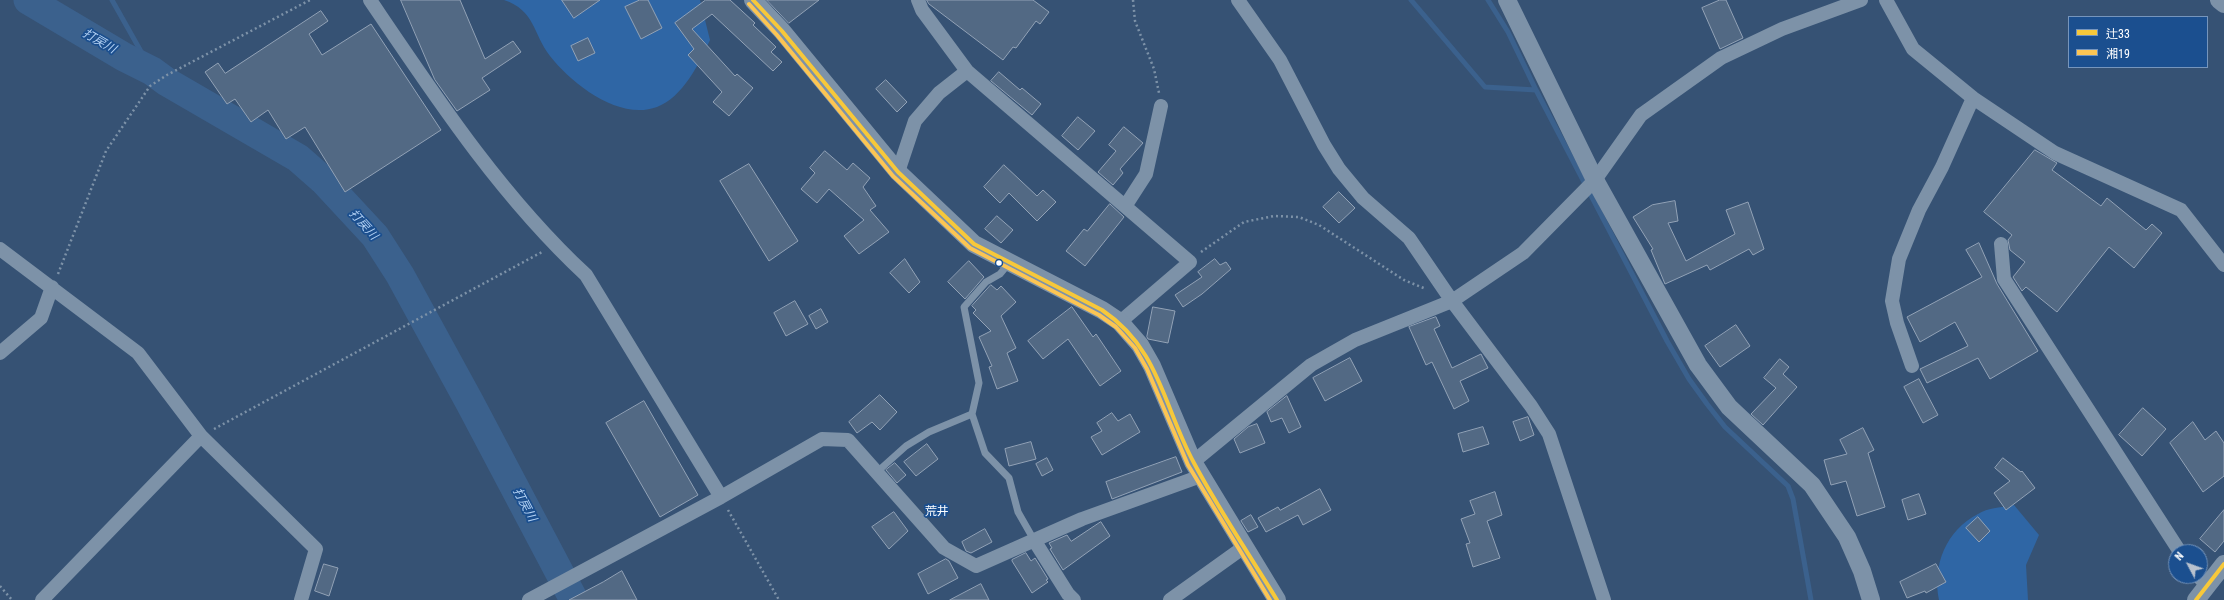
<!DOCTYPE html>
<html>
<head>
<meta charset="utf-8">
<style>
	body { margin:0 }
	#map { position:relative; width:2224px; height:600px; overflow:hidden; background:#365274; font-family:"Roboto Condensed","Noto Sans JP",sans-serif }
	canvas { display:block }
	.legend { position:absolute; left:2068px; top:16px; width:140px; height:52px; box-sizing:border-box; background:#1b4f8f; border:1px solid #7695bc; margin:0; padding:5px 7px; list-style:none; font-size:12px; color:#fff }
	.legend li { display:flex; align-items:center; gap:8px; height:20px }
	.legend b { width:20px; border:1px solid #7695bc }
	.north { position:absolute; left:2168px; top:544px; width:40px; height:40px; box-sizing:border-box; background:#1b4f8f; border:1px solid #7695bc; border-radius:50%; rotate:311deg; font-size:11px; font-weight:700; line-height:16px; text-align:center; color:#fff }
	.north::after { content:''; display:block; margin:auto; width:14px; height:18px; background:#b9c2ce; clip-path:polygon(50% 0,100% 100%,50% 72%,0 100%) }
</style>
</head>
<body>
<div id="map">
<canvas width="2224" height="600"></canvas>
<ul class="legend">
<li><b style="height:5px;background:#f7c83a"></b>辻33</li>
<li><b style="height:5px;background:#fcc553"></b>湘19</li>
</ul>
<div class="north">N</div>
</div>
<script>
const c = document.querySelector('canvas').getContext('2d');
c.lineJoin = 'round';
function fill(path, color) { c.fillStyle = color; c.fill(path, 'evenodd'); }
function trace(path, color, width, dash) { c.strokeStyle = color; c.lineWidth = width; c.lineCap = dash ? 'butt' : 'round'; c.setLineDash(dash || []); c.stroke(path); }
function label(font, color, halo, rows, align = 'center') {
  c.font = font + ' "Roboto Condensed","Noto Sans JP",sans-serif'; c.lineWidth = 3.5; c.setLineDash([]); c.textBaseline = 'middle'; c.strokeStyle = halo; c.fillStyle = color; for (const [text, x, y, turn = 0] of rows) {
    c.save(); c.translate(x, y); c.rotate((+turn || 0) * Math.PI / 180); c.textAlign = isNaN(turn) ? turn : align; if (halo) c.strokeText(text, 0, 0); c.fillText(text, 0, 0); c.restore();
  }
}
const green = new Path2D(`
	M504 0H700L710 40C699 64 683 97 657 107 619 121 572 84 550 56 533 34 535 10 504 0Z
	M2014 505 2039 535 2026 565 2028 600H1939C1932 566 1946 530 1978 514 1987 508 2003 507 2014 505Z`);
const stream = new Path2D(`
	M112 0 152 71
	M1411 0 1485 87 1536 90
	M1488 0 1508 32 1536 90 1667 341 1689 379 1707 404 1725 427 1788 486 1793 499 1811 600`);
const river = new Path2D(`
	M28 0 124 57 152 71 167 82 298 158 323 180 375 236 400 275 470 403 574 600`);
const building = new Path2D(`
	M401 0H460L485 59 513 41 521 52 482 78 490 90 457 111 435 80Z
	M562 0H600L574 18Z
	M640 0H648L662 28 641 39 625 7Z
	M706 0H730L755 23 753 25 776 47 771 52 782 62 773 71 712 14 692 29 735 76 737 74 753 88 729 116 713 102 722 92 688 55 694 49 675 23Z
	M767 0H819L789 23Z
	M927 0H1033L1049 12 1040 24 1036 21 1016 48 1013 47 1003 60 929 4Z
	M1720 0H1726L1743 38 1720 49 1702 8Z
	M321 11 328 21 309 34 322 55 371 24 441 130 345 192 305 127 286 139 268 110 251 122 235 99 227 104 205 72 218 63 225 73Z
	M588 38 595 53 578 61 571 46Z
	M999 72 1020 90 1022 88 1041 104 1032 115 991 81Z
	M886 80 907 102 897 112 876 89Z
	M1078 117 1095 131 1078 150 1062 136Z
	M1124 127 1143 143 1120 169 1123 173 1113 185 1098 172 1116 151 1109 145Z
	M2035 150 2057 163 2052 170 2101 206 2107 198 2146 230 2152 224 2162 233 2134 268 2109 247 2057 312 2026 287 2022 291 2013 277 2025 262 2010 250 2008 240 2012 235 1984 212Z
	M825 151 847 170 853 163 870 178 863 187 876 206 870 210 889 232 859 254 844 236 864 220 829 189 817 203 801 189 815 173 810 168Z
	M749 164 798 241 769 261 720 181Z
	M1004 165 1037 196 1043 190 1056 202 1037 221 1009 193 1000 203 984 187Z
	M1339 192 1355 208 1339 223 1323 207Z
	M1675 201 1678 221 1668 223 1686 261 1735 234 1726 210 1748 202 1764 249 1753 255 1749 249 1710 270 1707 265 1665 284 1651 250 1653 249 1633 217 1652 205Z
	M1110 204 1124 217 1085 266 1066 251 1084 229 1087 231Z
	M997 216 1013 230 1001 243 985 229Z
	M1979 243 1997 284 2038 351 1990 379 1978 358 1927 383 1920 369 1968 346 1955 322 1920 342 1907 317 1982 277 1966 250Z
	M905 259 920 282 909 293 890 273Z
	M1215 259 1220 265 1226 262 1231 269 1202 294 1183 307 1175 295 1202 277 1198 272Z
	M969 261 984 277 965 299 948 282Z
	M991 285 997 290 1001 286 1016 302 1001 316 1016 348 1007 353 1018 381 997 389 989 367 992 366 979 337 991 331 973 313 976 310 972 306Z
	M795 301 808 324 786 336 774 313Z
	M1072 307 1093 337 1096 334 1121 371 1100 386 1068 339 1043 359 1028 341Z
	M1153 307 1175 311 1168 343 1148 339 1147 337Z
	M821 309 828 322 816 329 809 316Z
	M1436 317 1440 326 1434 329 1452 368 1481 354 1488 368 1460 381 1469 401 1454 409 1432 362 1426 365 1409 327Z
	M1736 325 1750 346 1720 367 1705 346Z
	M1350 358 1362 381 1325 401 1313 378Z
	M1780 359 1789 367 1783 374 1797 387 1763 425 1751 414 1776 388 1764 378Z
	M1919 379 1938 415 1923 423 1904 387Z
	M880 395 897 412 880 430 872 422 857 433 849 422Z
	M1287 396 1301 427 1289 433 1282 418 1271 422 1267 412Z
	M644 401 698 495 660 517 606 423Z
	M2143 408 2166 429 2142 456 2119 435Z
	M1112 413 1118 421 1130 414 1140 432 1102 455 1091 437 1102 431 1097 423Z
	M1528 417 1534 435 1520 441 1513 422Z
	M2193 422 2205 440 2216 431 2224 443V476L2203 492 2170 443Z
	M1257 424 1265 443 1240 453 1234 439 1248 427Z
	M1483 427 1489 444 1463 452 1458 434Z
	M1863 428 1874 450 1868 453 1885 507 1857 516 1846 481 1831 485 1824 460 1847 454 1840 440Z
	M1031 442 1036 459 1009 466 1005 449Z
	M927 444 938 459 916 476 904 462Z
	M1176 457 1182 472 1112 499 1106 482Z
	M1047 458 1053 470 1042 476 1036 464Z
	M2003 458 2021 472 2022 471 2035 488 2006 510 1994 493 2010 481 1995 468Z
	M895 463 906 475 897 483 886 470Z
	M1320 489 1331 510 1303 525 1298 515 1266 532 1258 518 1278 507 1280 510Z
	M1495 492 1502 515 1487 521 1500 558 1473 567 1466 544 1470 543 1461 519 1475 514 1470 501Z
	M1919 494 1926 514 1908 520 1902 500Z
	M2224 510V541L2215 552 2200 539Z
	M894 512 908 531 889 549 872 527Z
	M1251 515 1258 527 1248 532 1241 521Z
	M1978 517 1990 531 1979 542 1966 528Z
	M1101 522 1110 536 1063 570 1050 549 1052 548 1049 543 1067 535 1071 541Z
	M985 529 992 542 971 553 966 551 962 542Z
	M1026 553 1031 561 1035 558 1048 579 1046 580 1048 582 1032 593 1012 561V560Z
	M946 559 949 561 958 578 928 594 918 574Z
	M324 564 338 568 329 596 315 591Z
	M1936 564 1946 582 1926 593 1925 591 1907 598 1900 582Z
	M622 571 637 600H569L603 582Z
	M981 584 989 600H950Z`);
const path = new Path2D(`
	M1133 0 1135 21 1154 69 1159 93
	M1201 252 1244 222 1274 216 1299 217 1319 225 1404 280 1426 289
	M58 274 106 151 150 86 167 75 310 0
	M214 429 542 252
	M728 510 779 600
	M0 586 12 600`);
const service = new Path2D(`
	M972 414 985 453 1009 478 1018 512 1034 540
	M877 472 906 446 929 432 972 414 979 383 964 307 986 282 1000 274 1010 262`);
const minor = new Path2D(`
	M370 0C435 96 500 195 586 275L721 497
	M918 0 922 10 967 71 1190 262 1120 322
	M1238 0 1280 60 1324 145 1339 169 1363 198 1409 238 1452 301 1531 406 1549 434 1604 600
	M1886 0 1913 49 1973 98 2055 153 2181 210 2224 265
	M898 172 915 121 939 93 967 71
	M1126 205 1146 174 1161 106
	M2001 244 2004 279 2180 552
	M0 249 138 353 201 436 316 549 301 600
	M0 353 41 318 52 287
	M1912 366 1897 323 1892 301 1899 259 1919 210 1942 167 1973 98
	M1193 462 1311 365 1355 340 1452 301 1523 253 1595 180 1641 115 1721 58 1782 29 1861 0
	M1034 540 1068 594 1074 600
	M2198 576 2207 585
	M42 600 201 436
	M529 600 721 497 822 439 848 440 944 548 976 566 1082 519 1201 476
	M1170 600 1244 547`);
const tertiary = new Path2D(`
	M753 0 782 31 898 172 974 244 1102 310 1120 322 1140 345 1152 366 1193 462 1277 600
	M1507 0 1595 180 1698 365 1729 407 1812 485 1847 537 1862 571 1871 600
	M2219 0 2224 4
	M2196 600 2224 564`);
const bus1 = new Path2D(`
	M753 0 782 31 898 172 974 244 1102 310C1160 349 1163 406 1194 463 1219 510 1249 554 1277 600
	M2196 600 2224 564`);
const bus2 = new Path2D(`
	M749 4 777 35 893 176 970 248 1099 315 1116 327 1135 348 1147 369 1188 465 1270 600`);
const markers = [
	[999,263,3.5,"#fff"]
];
const waterNames = [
	["打戻川",99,42,30],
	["打戻川",363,225,48],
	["打戻川",524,505,62]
];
const neighbourhoodNames = [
	["荒井",937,512]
];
fill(green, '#2f66a5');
trace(stream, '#3b618d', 5);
trace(river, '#3b618d', 29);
fill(building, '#526984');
trace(building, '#92a2b6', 1);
trace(path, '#7d92a8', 2.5, [2, 3]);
trace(service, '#7d92a8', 7);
trace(minor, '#7d92a8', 14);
trace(tertiary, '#7d92a8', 18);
trace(bus1, '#f7c83a', 4);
trace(bus2, '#fcc553', 4);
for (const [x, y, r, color] of markers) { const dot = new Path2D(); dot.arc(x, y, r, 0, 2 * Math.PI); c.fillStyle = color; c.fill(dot); trace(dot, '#1b4f8f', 1.5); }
label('italic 12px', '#b5d3f5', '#1b4f8f', waterNames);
label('12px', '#fff', '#1b4f8f', neighbourhoodNames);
</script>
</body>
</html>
